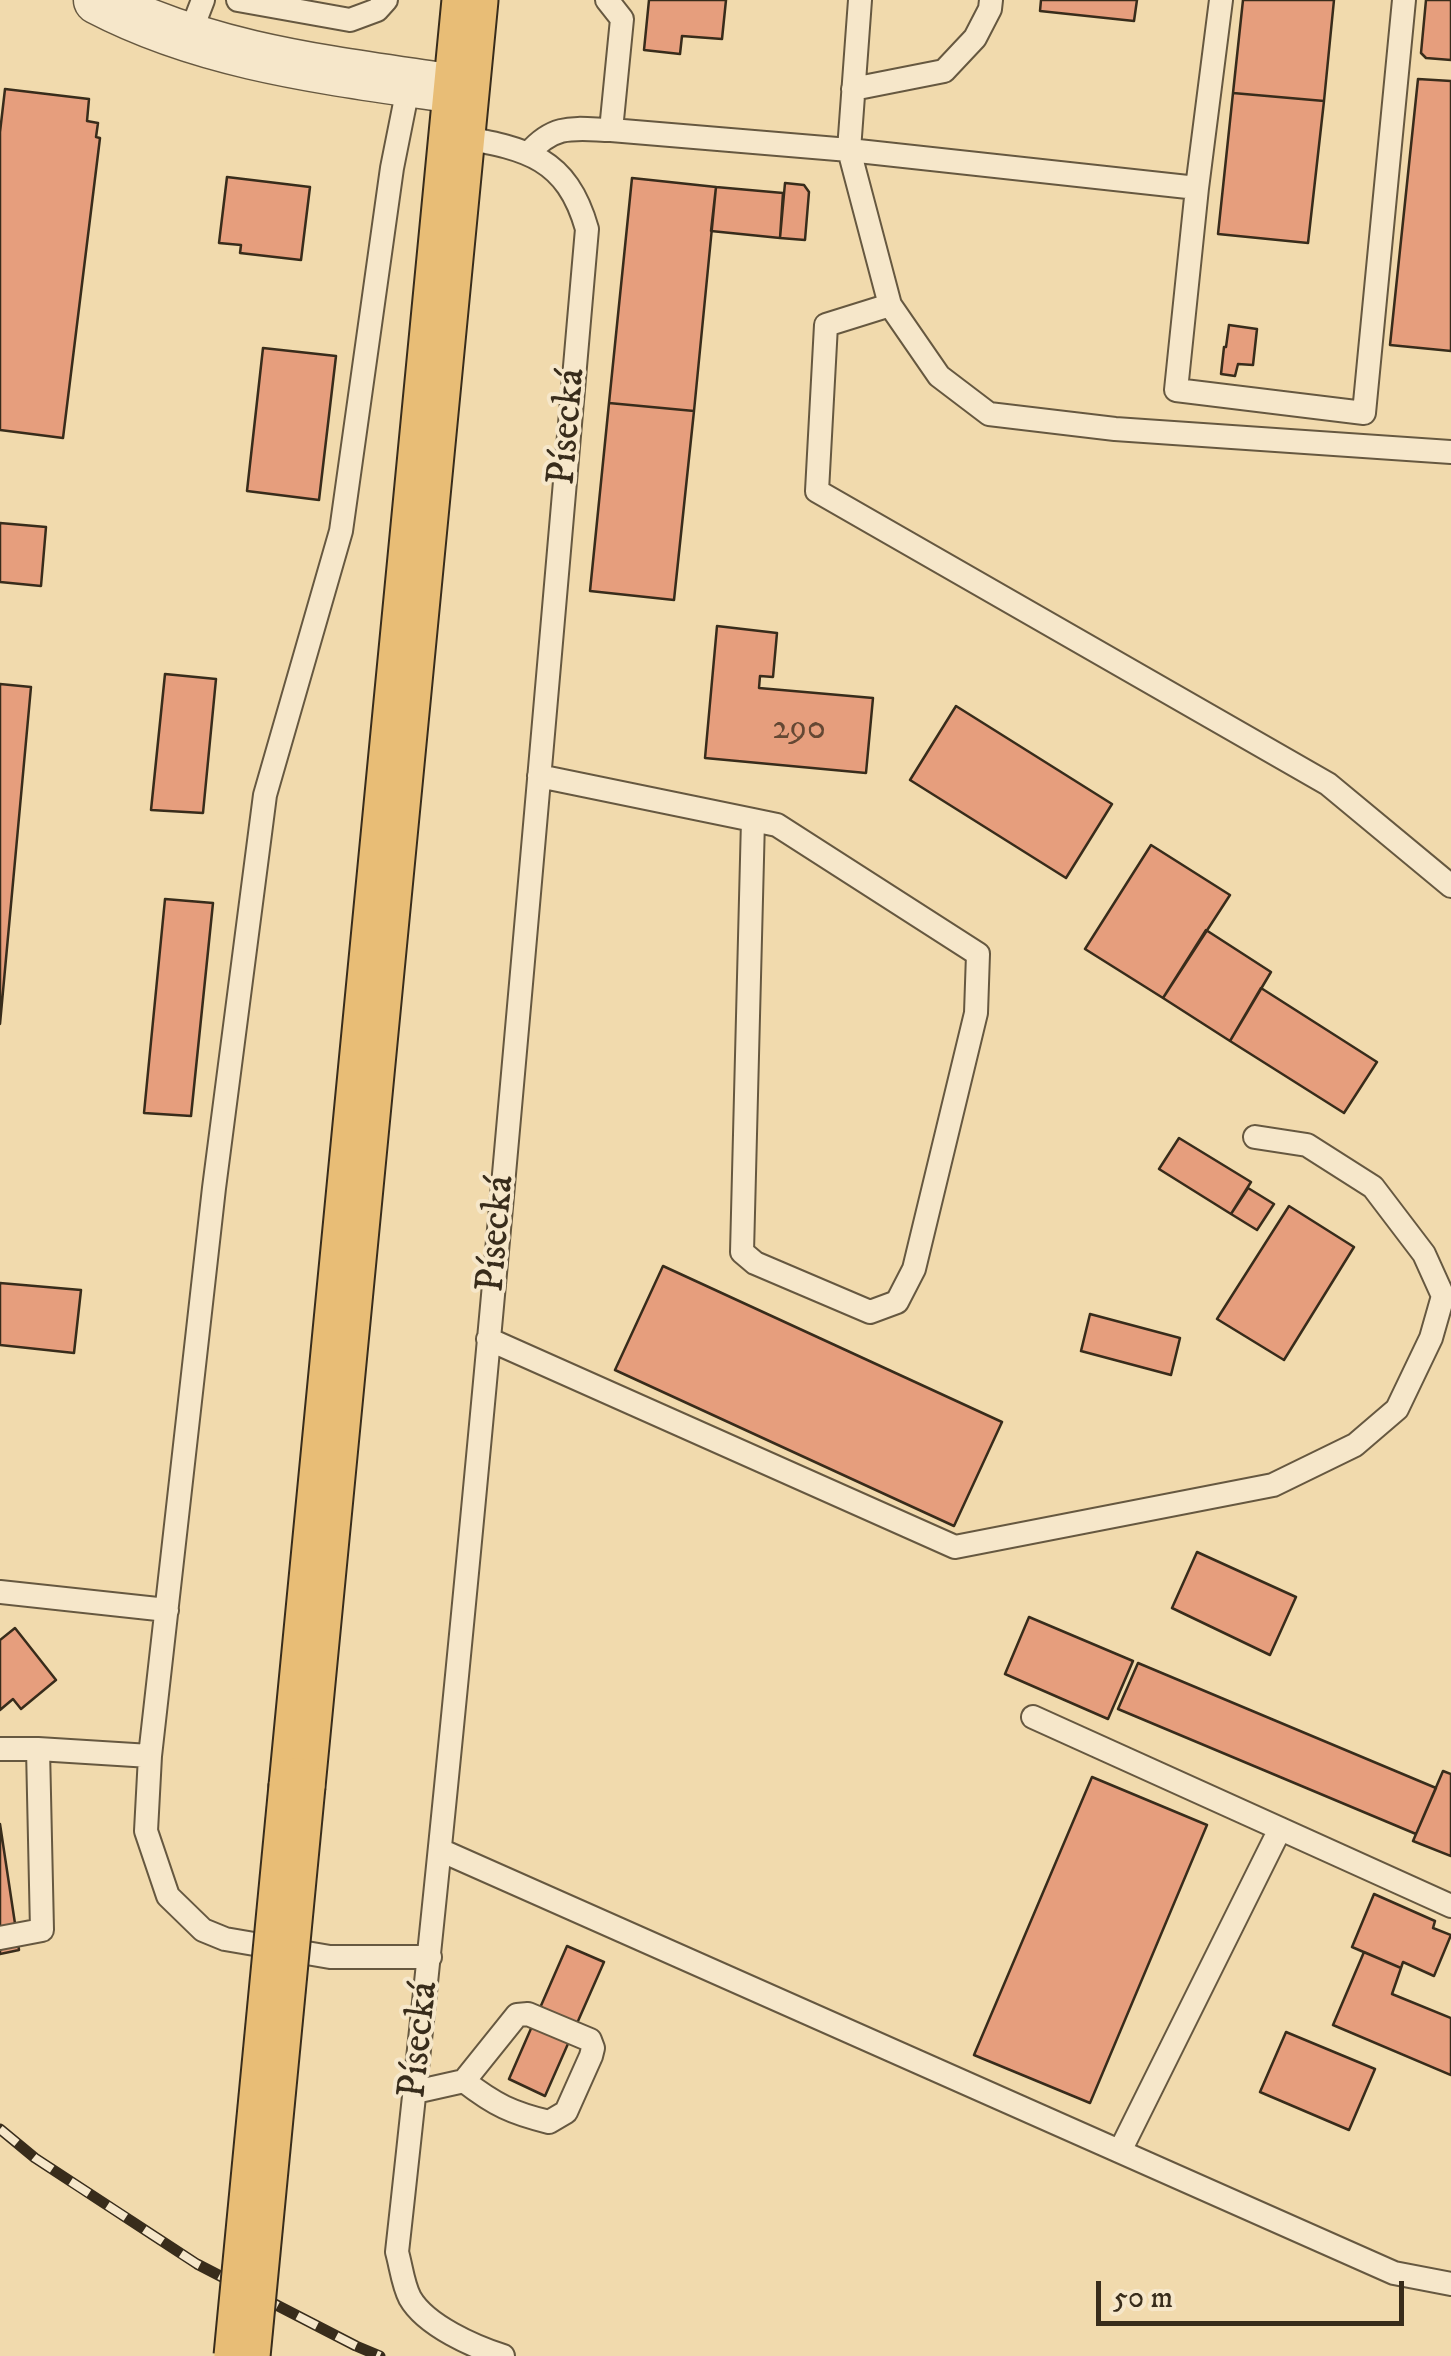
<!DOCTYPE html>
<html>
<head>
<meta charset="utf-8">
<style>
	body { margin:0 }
	#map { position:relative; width:1451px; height:2356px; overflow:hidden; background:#f1daad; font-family:"IM FELL DW Pica",serif }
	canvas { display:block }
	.scale { position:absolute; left:1096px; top:2281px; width:308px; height:45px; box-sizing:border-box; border:5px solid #382c1b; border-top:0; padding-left:12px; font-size:30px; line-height:35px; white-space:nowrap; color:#382c1b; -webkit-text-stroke:8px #f6e7ca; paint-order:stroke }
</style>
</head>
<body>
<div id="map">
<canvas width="1451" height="2356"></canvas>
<div class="scale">50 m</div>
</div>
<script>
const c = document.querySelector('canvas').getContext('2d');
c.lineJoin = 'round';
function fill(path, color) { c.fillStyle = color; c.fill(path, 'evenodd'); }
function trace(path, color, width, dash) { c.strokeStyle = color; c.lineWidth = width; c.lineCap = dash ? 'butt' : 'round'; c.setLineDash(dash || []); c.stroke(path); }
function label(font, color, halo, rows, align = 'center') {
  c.font = font + ' "IM FELL DW Pica",serif'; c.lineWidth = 8; c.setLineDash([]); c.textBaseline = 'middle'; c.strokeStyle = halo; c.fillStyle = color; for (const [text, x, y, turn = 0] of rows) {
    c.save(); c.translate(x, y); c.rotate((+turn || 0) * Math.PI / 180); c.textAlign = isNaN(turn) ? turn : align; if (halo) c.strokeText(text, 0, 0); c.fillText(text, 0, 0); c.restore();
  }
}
const building = new Path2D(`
	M649 0H726L722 39 682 36 680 54 644 50Z
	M1041 0H1137L1134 21 1040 11Z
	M1243 0H1334L1324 101 1233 93Z
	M1426 0H1451V60L1426 58 1421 53Z
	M1418 79 1451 81V351L1390 345Z
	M5 89 89 99 87 121 98 123 96 137 100 138 63 438 0 430V132Z
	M1233 93 1324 101 1308 243 1218 234Z
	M227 177 310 187 301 260 240 253 241 245 219 243Z
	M632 178 716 187 694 411 609 403Z
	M785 183 804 185 809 192 805 240 780 238Z
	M716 187 783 193 780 238 711 231Z
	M1229 325 1257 329 1253 365 1238 364 1235 376 1221 374 1224 347H1226Z
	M263 348 336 356 319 500 247 491Z
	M609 403 694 411 674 600 590 591Z
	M0 523 46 527 41 586 0 582Z
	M717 626 777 633 773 677 760 676 759 688 873 698 866 773 705 758Z
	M165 674 216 679 203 813 151 810Z
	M0 684 31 687 0 1024Z
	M956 706 1112 804 1066 878 910 780Z
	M1151 845 1230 895 1163 998 1085 949Z
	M165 899 213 903 191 1116 144 1113Z
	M1206 930 1271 972 1230 1041 1163 998Z
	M1261 988 1377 1062 1344 1113 1230 1041Z
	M1179 1138 1251 1182 1231 1214 1159 1169Z
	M1248 1188 1274 1204 1257 1230 1231 1214Z
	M1289 1206 1354 1247 1284 1360 1217 1319Z
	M663 1266 1002 1422 954 1526 615 1370Z
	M0 1283 81 1290 74 1353 0 1345Z
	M1090 1314 1180 1338 1171 1375 1081 1351Z
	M1197 1552 1296 1597 1270 1655 1172 1608Z
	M1029 1617 1133 1661 1108 1719 1005 1674Z
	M15 1628 56 1680 21 1709 13 1699 0 1710V1640Z
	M1138 1663 1436 1788 1416 1834 1118 1709Z
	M1443 1771 1451 1774V1856L1413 1841Z
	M1092 1777 1207 1825 1090 2103 974 2055Z
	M0 1824 19 1950 0 1954Z
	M1374 1894 1435 1921 1433 1928 1451 1935 1434 1976 1403 1962 1401 1968 1352 1947Z
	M567 1946 604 1962 545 2096 509 2079Z
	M1364 1952 1401 1968 1392 1994 1451 2018V2075L1333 2025Z
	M1286 2032 1375 2069 1349 2130 1260 2092Z`);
const service = new Path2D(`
	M238 0 350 20 377 10 386 0
	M860 0 849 150 890 305 939 376 989 414 1115 429 1451 452
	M1221 0 1197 188 1176 390 1364 413 1404 0
	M188 39 203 0
	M409 83 392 168 341 531 265 795 214 1188 150 1756 146 1831 168 1896 203 1930 225 1939 330 1957H430
	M853 89 944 71 975 38 990 9 991 0
	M611 130 849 150 1197 188
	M457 136C524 149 566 155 587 229 528 903 472 1579 397 2252 401 2266 403 2285 410 2298 426 2326 475 2347 503 2356
	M529 153C555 123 575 129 611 130L622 19 607 0
	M890 305 826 325 817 491 1328 784 1451 886
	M539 776 753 820 777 825 978 954 976 1013 914 1269 897 1302 870 1312 755 1263 742 1252 753 820
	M488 1339 955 1547 1273 1485 1355 1445 1397 1409 1431 1338 1443 1296 1424 1254 1373 1187 1307 1145 1255 1137
	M0 1592 167 1610
	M1033 1717 1451 1906
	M0 1749H38
	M440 1850 1394 2273 1451 2284
	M0 1938 42 1930 38 1749 150 1756
	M415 2092 464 2081C495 2105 512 2113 549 2122L566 2112 591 2056 593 2048 590 2040 528 2014 517 2015 464 2081
	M1120 2151 1280 1829`);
const minor = new Path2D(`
	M98 0C211 59 337 71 461 90`);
const primary = new Path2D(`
	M297 1786 470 0`);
const rail = new Path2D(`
	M0 2129 35 2158 197 2264 356 2346 380 2356`);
const primaryBridge = new Path2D(`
	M242 2356 297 1786`);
const numberNames = [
	["290",799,731]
];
const streetNames = [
	["Písecká",569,427,-85],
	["Písecká",498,1234,-85],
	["Písecká",421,2040,-84]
];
fill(building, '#e69e7d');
trace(building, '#382c1b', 2.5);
trace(service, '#665840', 26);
trace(minor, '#665840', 51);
trace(primary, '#382c1b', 59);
trace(service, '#f6e7ca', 22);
trace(minor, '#f6e7ca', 48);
trace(primary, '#e8bd76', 55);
trace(rail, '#382c1b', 11);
trace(rail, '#f6e7ca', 8, [22]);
trace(primaryBridge, '#382c1b', 59, []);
trace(primaryBridge, '#e8bd76', 55);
label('35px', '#644834', null, numberNames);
label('40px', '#382c1b', '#f6e7ca', streetNames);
</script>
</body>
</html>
